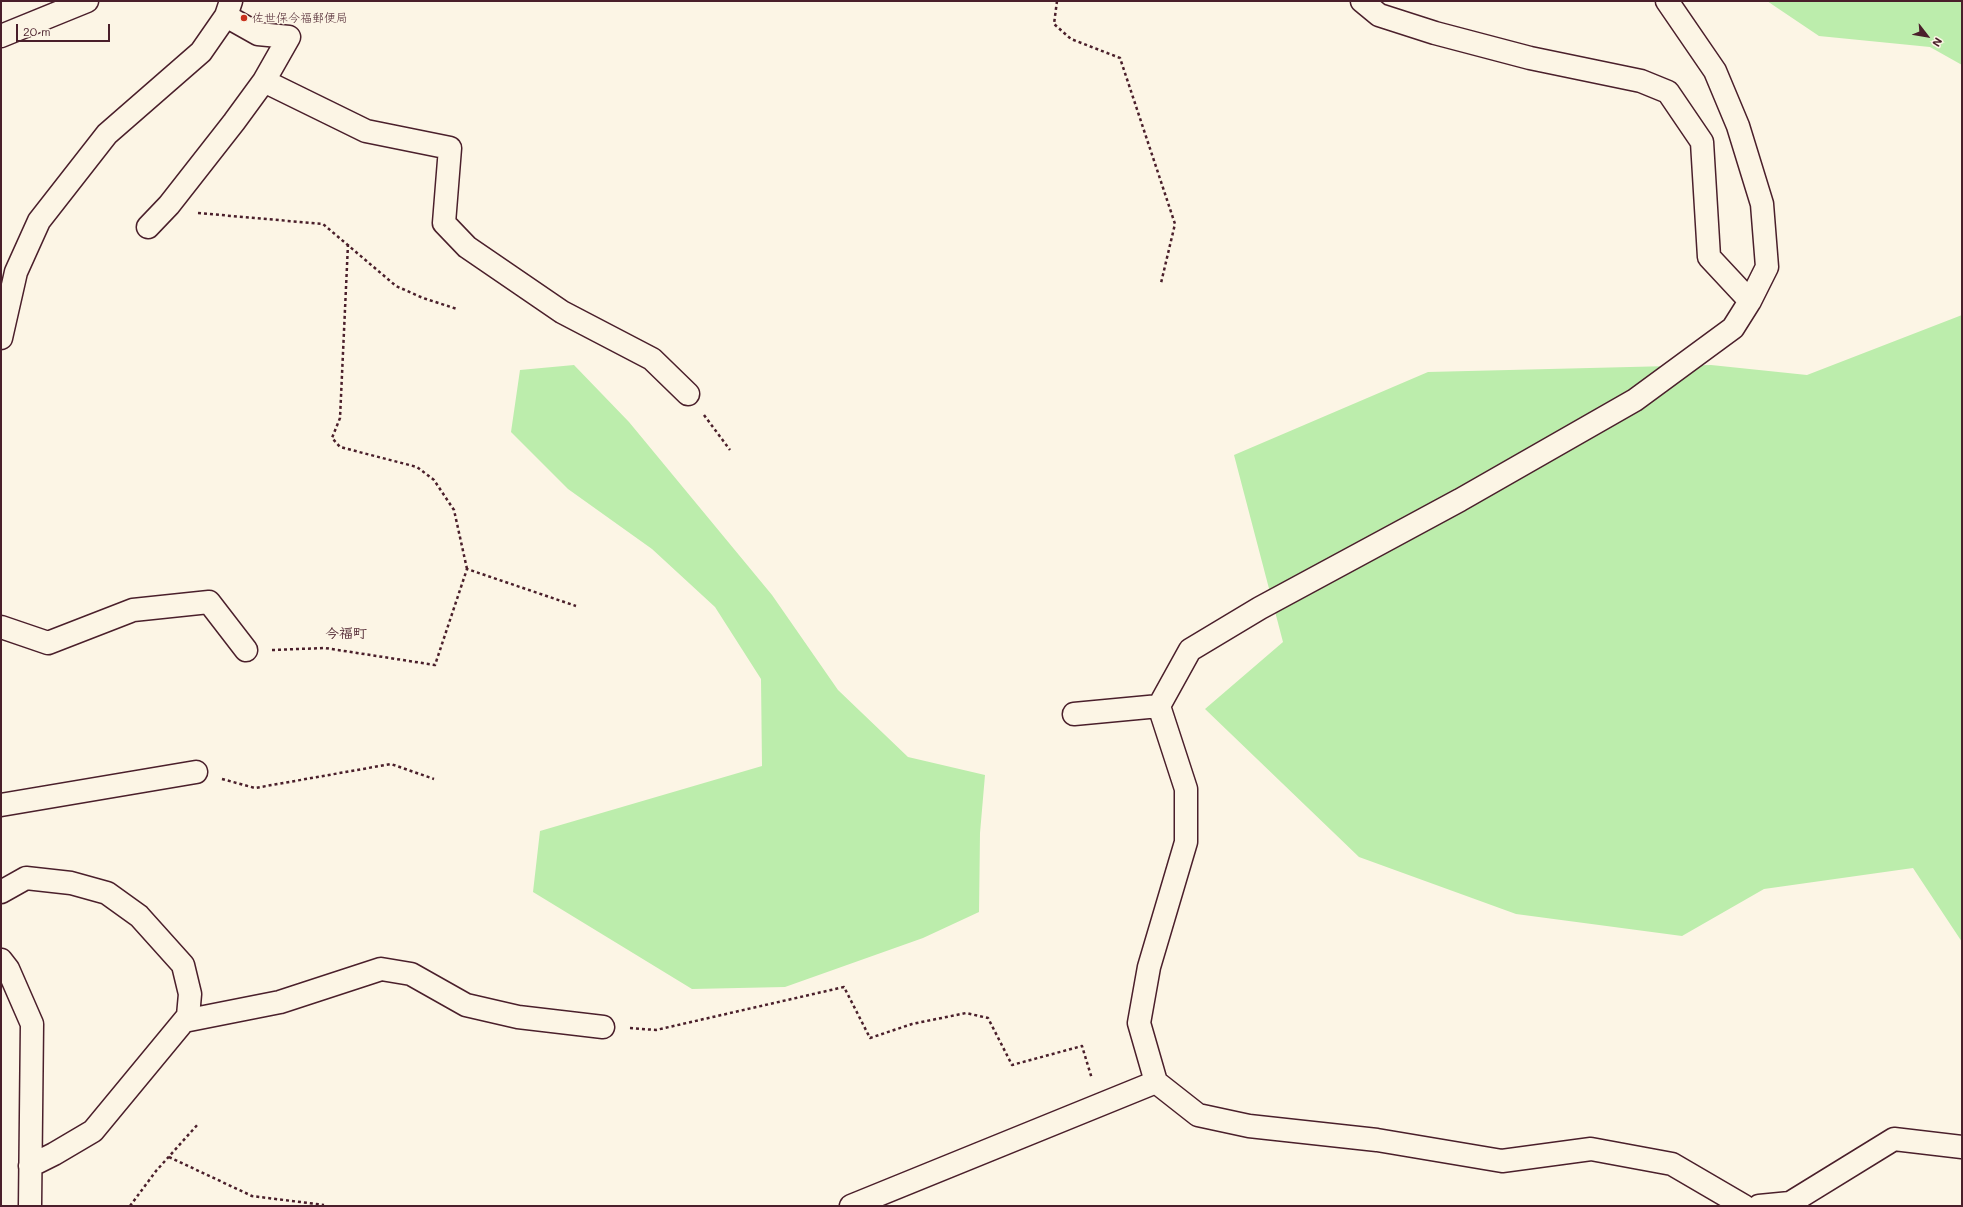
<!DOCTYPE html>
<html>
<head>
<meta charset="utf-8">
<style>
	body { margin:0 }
	#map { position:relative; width:1963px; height:1207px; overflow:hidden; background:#fcf5e5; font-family:Mali,sans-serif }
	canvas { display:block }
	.frame { position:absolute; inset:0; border:2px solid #4a1f2b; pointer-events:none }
	.north { position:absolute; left:1907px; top:16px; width:40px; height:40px; -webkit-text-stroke:3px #fcf5e5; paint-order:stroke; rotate:121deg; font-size:11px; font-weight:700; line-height:16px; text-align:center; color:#4a1f2b }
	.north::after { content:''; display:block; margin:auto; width:14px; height:18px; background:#4a1f2b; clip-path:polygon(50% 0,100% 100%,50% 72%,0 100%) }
	.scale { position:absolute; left:16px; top:24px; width:94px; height:18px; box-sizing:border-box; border:2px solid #4a1f2b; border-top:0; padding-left:5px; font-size:12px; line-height:14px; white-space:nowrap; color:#4a1f2b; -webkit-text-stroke:3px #fcf5e5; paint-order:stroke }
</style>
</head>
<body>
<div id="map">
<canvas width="1963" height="1207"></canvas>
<div class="frame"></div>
<div class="north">N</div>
<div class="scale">20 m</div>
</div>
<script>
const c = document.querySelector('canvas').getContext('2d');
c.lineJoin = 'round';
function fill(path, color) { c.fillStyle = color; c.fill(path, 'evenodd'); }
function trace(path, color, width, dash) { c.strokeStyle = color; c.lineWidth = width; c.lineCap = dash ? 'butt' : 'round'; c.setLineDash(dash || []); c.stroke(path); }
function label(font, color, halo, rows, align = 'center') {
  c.font = font + ' Mali,"Klee One",sans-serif'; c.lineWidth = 3; c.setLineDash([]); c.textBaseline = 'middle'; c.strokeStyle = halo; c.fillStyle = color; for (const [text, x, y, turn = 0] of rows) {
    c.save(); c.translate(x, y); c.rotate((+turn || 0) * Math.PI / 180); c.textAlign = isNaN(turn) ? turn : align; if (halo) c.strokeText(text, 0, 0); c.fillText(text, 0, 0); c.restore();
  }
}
const green = new Path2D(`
	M1767 1H1962V65L1930 47 1819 36Z
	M1962 315V942L1913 868 1764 889 1682 936 1516 914 1359 857 1205 709 1283 642 1234 455 1428 372 1711 365 1807 375Z
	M574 365 629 422 772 595 838 690 908 757 985 775 980 833 979 912 923 938 785 987 692 989 533 892 540 831 762 766 761 679 715 607 652 549 568 489 511 432 520 370Z`);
const path = new Path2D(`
	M1057 1 1054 24 1071 39 1120 58 1175 224 1161 283
	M198 213 323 224 396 286 423 298 457 309
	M348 244 340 418 332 438 340 447 417 467 434 480 454 510 467 569
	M704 415 730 450
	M272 650 325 648 435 665 467 569 576 606
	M222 779 255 788 391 764 434 779
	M630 1028 656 1030 844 987 870 1038 912 1024 966 1013 988 1018 1012 1065 1082 1046 1092 1079
	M169 1157 252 1196 324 1205
	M130 1206 156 1171 199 1123`);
const minor = new Path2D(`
	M1362 1 1379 15 1435 33 1530 58 1641 81 1668 92 1702 142 1709 257 1750 301
	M1667 1 1715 71 1738 126 1762 204 1767 267 1750 301 1733 328 1635 400 1460 500 1260 608 1190 650 1159 706 1186 789V842L1149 967 1139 1023 1156 1082 1198 1115 1249 1126 1377 1140 1502 1161 1591 1149 1672 1164 1744 1206
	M1 36 87 1
	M264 81 366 131 450 148 444 223 467 247 562 312 652 359 688 394
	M148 227 169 205 234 122 264 81 289 37 258 34 226 16
	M1 338 16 272 39 221 107 134 201 52 226 16 231 1
	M1 627 48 643 133 610 209 602 246 650
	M1074 714 1159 706
	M1 805 196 772
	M1 892 26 878 71 883 107 893 139 916 183 965 190 994 188 1016 93 1131 54 1154 30 1166
	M1 960 8 969 32 1024 30 1206
	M184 1021 280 1002 381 969 411 974 466 1005 518 1017 603 1027
	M851 1206 1156 1082
	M1759 1206 1790 1203 1894 1139 1962 1147`);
const markers = [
	[244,18,4,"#c8321e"]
];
const poiNames = [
	["佐世保今福郵便局",252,18]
];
const quarterNames = [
	["今福町",346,634]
];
fill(green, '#bcedac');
trace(minor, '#4a1f2b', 25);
trace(path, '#4a1f2b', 2.5, [3, 3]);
trace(minor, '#fcf5e5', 22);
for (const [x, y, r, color] of markers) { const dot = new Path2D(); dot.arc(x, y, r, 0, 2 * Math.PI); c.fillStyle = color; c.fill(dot); trace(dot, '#fcf5e5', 1.5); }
label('12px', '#4a1f2b', '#fcf5e5', poiNames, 'left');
label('bold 14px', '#4a1f2b', '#fcf5e5', quarterNames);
</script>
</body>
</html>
